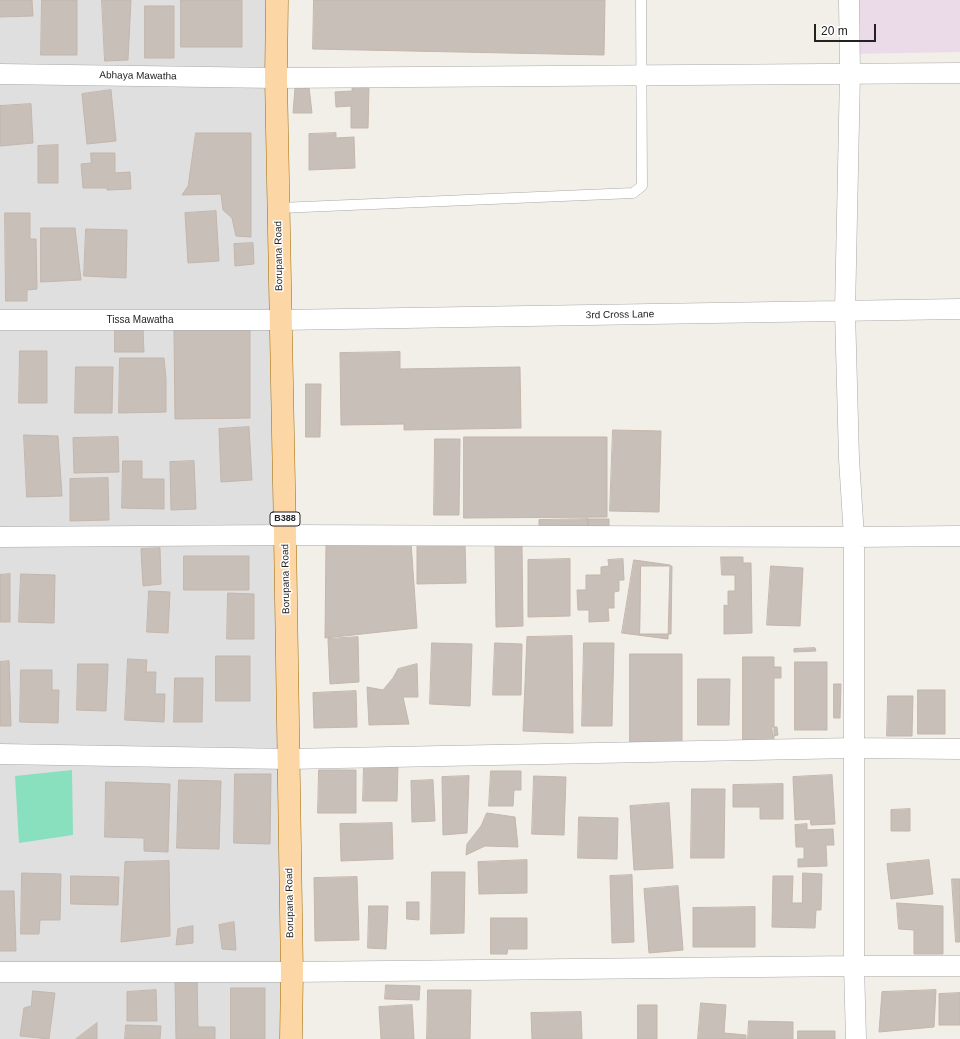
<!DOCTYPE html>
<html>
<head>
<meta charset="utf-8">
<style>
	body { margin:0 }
	#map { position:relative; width:960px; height:1039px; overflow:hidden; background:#f2efe9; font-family:Helvetica,sans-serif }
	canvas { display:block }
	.scale { position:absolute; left:814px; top:24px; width:62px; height:18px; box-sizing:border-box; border:2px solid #222; border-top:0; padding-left:5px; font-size:12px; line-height:14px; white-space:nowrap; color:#222; -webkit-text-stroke:3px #fff; paint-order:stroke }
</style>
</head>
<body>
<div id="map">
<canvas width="960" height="1039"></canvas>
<div class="scale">20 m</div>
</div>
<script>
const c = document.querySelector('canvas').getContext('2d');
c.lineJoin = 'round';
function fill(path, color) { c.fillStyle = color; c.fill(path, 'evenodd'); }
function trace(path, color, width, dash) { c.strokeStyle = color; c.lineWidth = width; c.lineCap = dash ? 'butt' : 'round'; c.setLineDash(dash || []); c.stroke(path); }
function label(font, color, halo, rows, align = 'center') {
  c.font = font + ' Helvetica,sans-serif'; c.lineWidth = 3; c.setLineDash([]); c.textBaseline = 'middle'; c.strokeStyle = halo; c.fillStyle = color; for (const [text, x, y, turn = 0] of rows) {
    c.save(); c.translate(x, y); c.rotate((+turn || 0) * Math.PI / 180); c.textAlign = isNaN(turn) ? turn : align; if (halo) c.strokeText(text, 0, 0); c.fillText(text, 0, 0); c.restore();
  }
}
const residential = new Path2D(`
	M0 0H277L289 1039H0Z`);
const industrial = new Path2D(`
	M849 0H960V52L850 54Z`);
const pitch = new Path2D(`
	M72 770 73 835 19 843 15 776Z`);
const building = new Path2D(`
	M0 0H32L33 16 0 17Z
	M42 0H77V55H41Z
	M102 0H131L128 60 105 61Z
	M181 0H242V47H181Z
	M314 0H605L604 55 313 49Z
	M145 6H174V58H145Z
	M352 86H369L368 128H351V106L336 107 335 92 352 91Z
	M309 87 312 113H293L295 88Z
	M111 90 116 141 87 144 82 94Z
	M31 104 33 143 0 146V106Z
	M196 133H251V237L236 236 232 218 223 210 221 194 182 195 188 186Z
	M336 133V138L354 137 355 168 309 170V134Z
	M58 145V183H38V146Z
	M91 153H115V173L130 172 131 189 107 190V188H83L81 164 91 163Z
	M216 211 219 261 188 263 185 213Z
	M5 213H30V239H36L37 289 27 290V301H6Z
	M41 228H75L81 280 41 282Z
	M86 229 127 230 126 278 84 276Z
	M253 243 254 264 235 266 234 244Z
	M115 329H143L144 352H115Z
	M250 329V418L175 419 174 330Z
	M20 351H47V403H19Z
	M400 352V369L520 367 521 428 404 430V424L341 425 340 353Z
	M120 358H164L166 379V412L119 413Z
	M76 367H113L112 413H75Z
	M306 384H321L320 437H306Z
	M249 427 252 480 221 482 219 429Z
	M613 430 661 431 659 512 610 511Z
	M24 435 58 436 62 496 27 497Z
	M118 437 119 472 74 473 73 438Z
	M464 437H607V517L464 518Z
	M435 439H460L459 515H434Z
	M123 461H142V479H164V509L122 508Z
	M194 461 196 509 171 510 170 462Z
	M108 478 109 520 70 521V479Z
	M588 519H609V528L588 529Z
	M588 519V529L539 530V520Z
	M411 542 417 628 325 638 326 545Z
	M465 544 466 583 417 584V546Z
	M522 545 523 626 496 627 495 546Z
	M160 548 161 584 143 586 141 549Z
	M184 556H249V590H184Z
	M721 557H743V563H751L752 633 724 634V605L728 606V591H735V575H722Z
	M570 559V616L528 617V560Z
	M623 559 624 580H619V591L614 592V608H608L609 621 589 622V610H578L577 590H586V575H601V567L609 566 608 560Z
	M634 560 670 565 668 639 622 633Z
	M641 566H672L671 634H640Z
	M771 566 803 568 800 626 767 625Z
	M10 574V622H0V575Z
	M21 574 55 575 54 623 19 622Z
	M149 591 170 592 168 633 147 632Z
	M228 593 254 594V639H227Z
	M572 636 573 733 523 731 527 637Z
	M358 637 359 682 330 684 328 639Z
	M432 643 472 644 470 706 430 704Z
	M495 643 522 644 521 695H493Z
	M584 643H614L612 726H582Z
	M815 648 816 651 794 652V649Z
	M630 654H682V743H630Z
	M216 656H250V701H216Z
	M743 657H774V667H781V678H774V742H743Z
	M128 659 147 660 146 672H156L155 694H165L164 722 125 720Z
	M9 661 11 726H0V662Z
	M795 662H827V730H795Z
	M78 664H108L106 711 77 710Z
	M417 664 418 697H403L409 724 369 725 367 687 383 690 393 678 398 669Z
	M21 670H52V690H59L58 723 20 722Z
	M175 678H203L202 722H174Z
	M698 679H730L729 725H698Z
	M834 684H841L840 718H834Z
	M918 690H945V734H918Z
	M356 691 357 727 314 728 313 693Z
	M888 696H913L912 736H887Z
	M772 727H777L778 735 773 736Z
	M364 765H398L397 801H363Z
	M319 770H356V813H318Z
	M491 771H521V790H514L513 806H489Z
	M235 774H271L270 844 234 843Z
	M832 775 835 824 811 825 810 819 795 820 793 777Z
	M469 776 467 833 443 835 442 777Z
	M534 776 566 777 564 835 532 834Z
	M179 780 221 781 219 849 177 848Z
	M433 780 435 821 412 822 411 781Z
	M106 782 170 784 168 852 144 851V838L105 837Z
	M783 784V819H760V807H733V785Z
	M692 789H725L724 858H691Z
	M669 803 673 868 634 870 630 806Z
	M910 809V831H891V810Z
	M487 813 515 817 518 847 485 846 466 855 467 844 481 826Z
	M579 817 618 818 617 859 578 858Z
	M392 823 393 859 341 861 340 824Z
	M807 824V830L833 829 834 845H826L827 866 798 867V859H804V847H796L795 825Z
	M527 860V893L479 894 478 862Z
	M929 860 933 894 891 899 887 864Z
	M169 861 170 936 121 942 125 862Z
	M432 872H465L464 933 431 934Z
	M22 873 61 874 60 920H40L39 934H21Z
	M803 873 822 874 821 910H816L815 928 772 927 773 876H793L792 903H802Z
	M632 875 634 942 612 943 610 876Z
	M71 876 119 877 118 905 71 904Z
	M357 877 359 940 315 941 314 878Z
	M952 879H960V942H956Z
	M678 886 683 950 649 953 644 889Z
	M0 891H14L16 951H0Z
	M407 902H419V920L407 919Z
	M897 903 943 906V954H914V930L899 929Z
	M369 906H388L386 949 368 948Z
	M755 907V947H693V908Z
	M491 918H527V949H508L507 954H491Z
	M234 922 236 950 222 949 219 925Z
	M193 926V943L176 945 178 929Z
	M197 977 198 1027H215V1039H176L175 978Z
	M386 985 420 986 419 1000 385 999Z
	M231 988H265V1039H231Z
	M156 990 157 1021H127V992Z
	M428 990H471L470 1039H427Z
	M936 990 934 1027 879 1032 882 992Z
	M33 991 55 993 49 1039 20 1036 24 1008 31 1006Z
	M960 993V1025H939V994Z
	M701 1003 726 1005 724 1033 746 1035V1039H698Z
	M412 1005 414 1039H381L379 1007Z
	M638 1005H657V1039H638Z
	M581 1012 582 1039H532L531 1013Z
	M749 1021 793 1022V1039H748Z
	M97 1023V1039H76Z
	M126 1025 161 1026 160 1039H125Z
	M798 1031H835V1039H798Z`);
const lane = new Path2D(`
	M279 208 633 193 642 186 641 0`);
const street = new Path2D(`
	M849 0 850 74 845 311 849 459 854 537V966L856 1039
	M0 74 276 78 960 73
	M0 320H281L960 309
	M0 537 285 535 854 537 960 536
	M0 754 288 759 854 748 960 749
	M0 972H292L854 966H960`);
const primary = new Path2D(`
	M277 0 276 78 285 535 292 972 291 1039`);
const shields = [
	[285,519,30]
];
const shieldNames = [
	["B388",285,519]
];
const streetNames = [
	["Abhaya Mawatha",138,76,1],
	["Borupana Road",279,256,-91],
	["3rd Cross Lane",620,315,-1],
	["Tissa Mawatha",140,320],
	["Borupana Road",286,579,-91],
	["Borupana Road",290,903,-91]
];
fill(residential, '#e0dfdf');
fill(industrial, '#ebdbe8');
fill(pitch, '#88e0be');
fill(building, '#c7bfb8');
trace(building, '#c4b6ab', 1);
trace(lane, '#a9a9a9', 11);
trace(street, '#a9a9a9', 21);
trace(primary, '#a06b00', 23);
trace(lane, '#fff', 10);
trace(street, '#fff', 20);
trace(primary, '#fcd6a4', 22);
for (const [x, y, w] of shields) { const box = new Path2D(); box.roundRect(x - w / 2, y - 7, w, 14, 3); c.fillStyle = '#fff'; c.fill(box); trace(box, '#222', 1); }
label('bold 9px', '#222', null, shieldNames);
label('10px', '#222', '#fff', streetNames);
</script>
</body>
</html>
